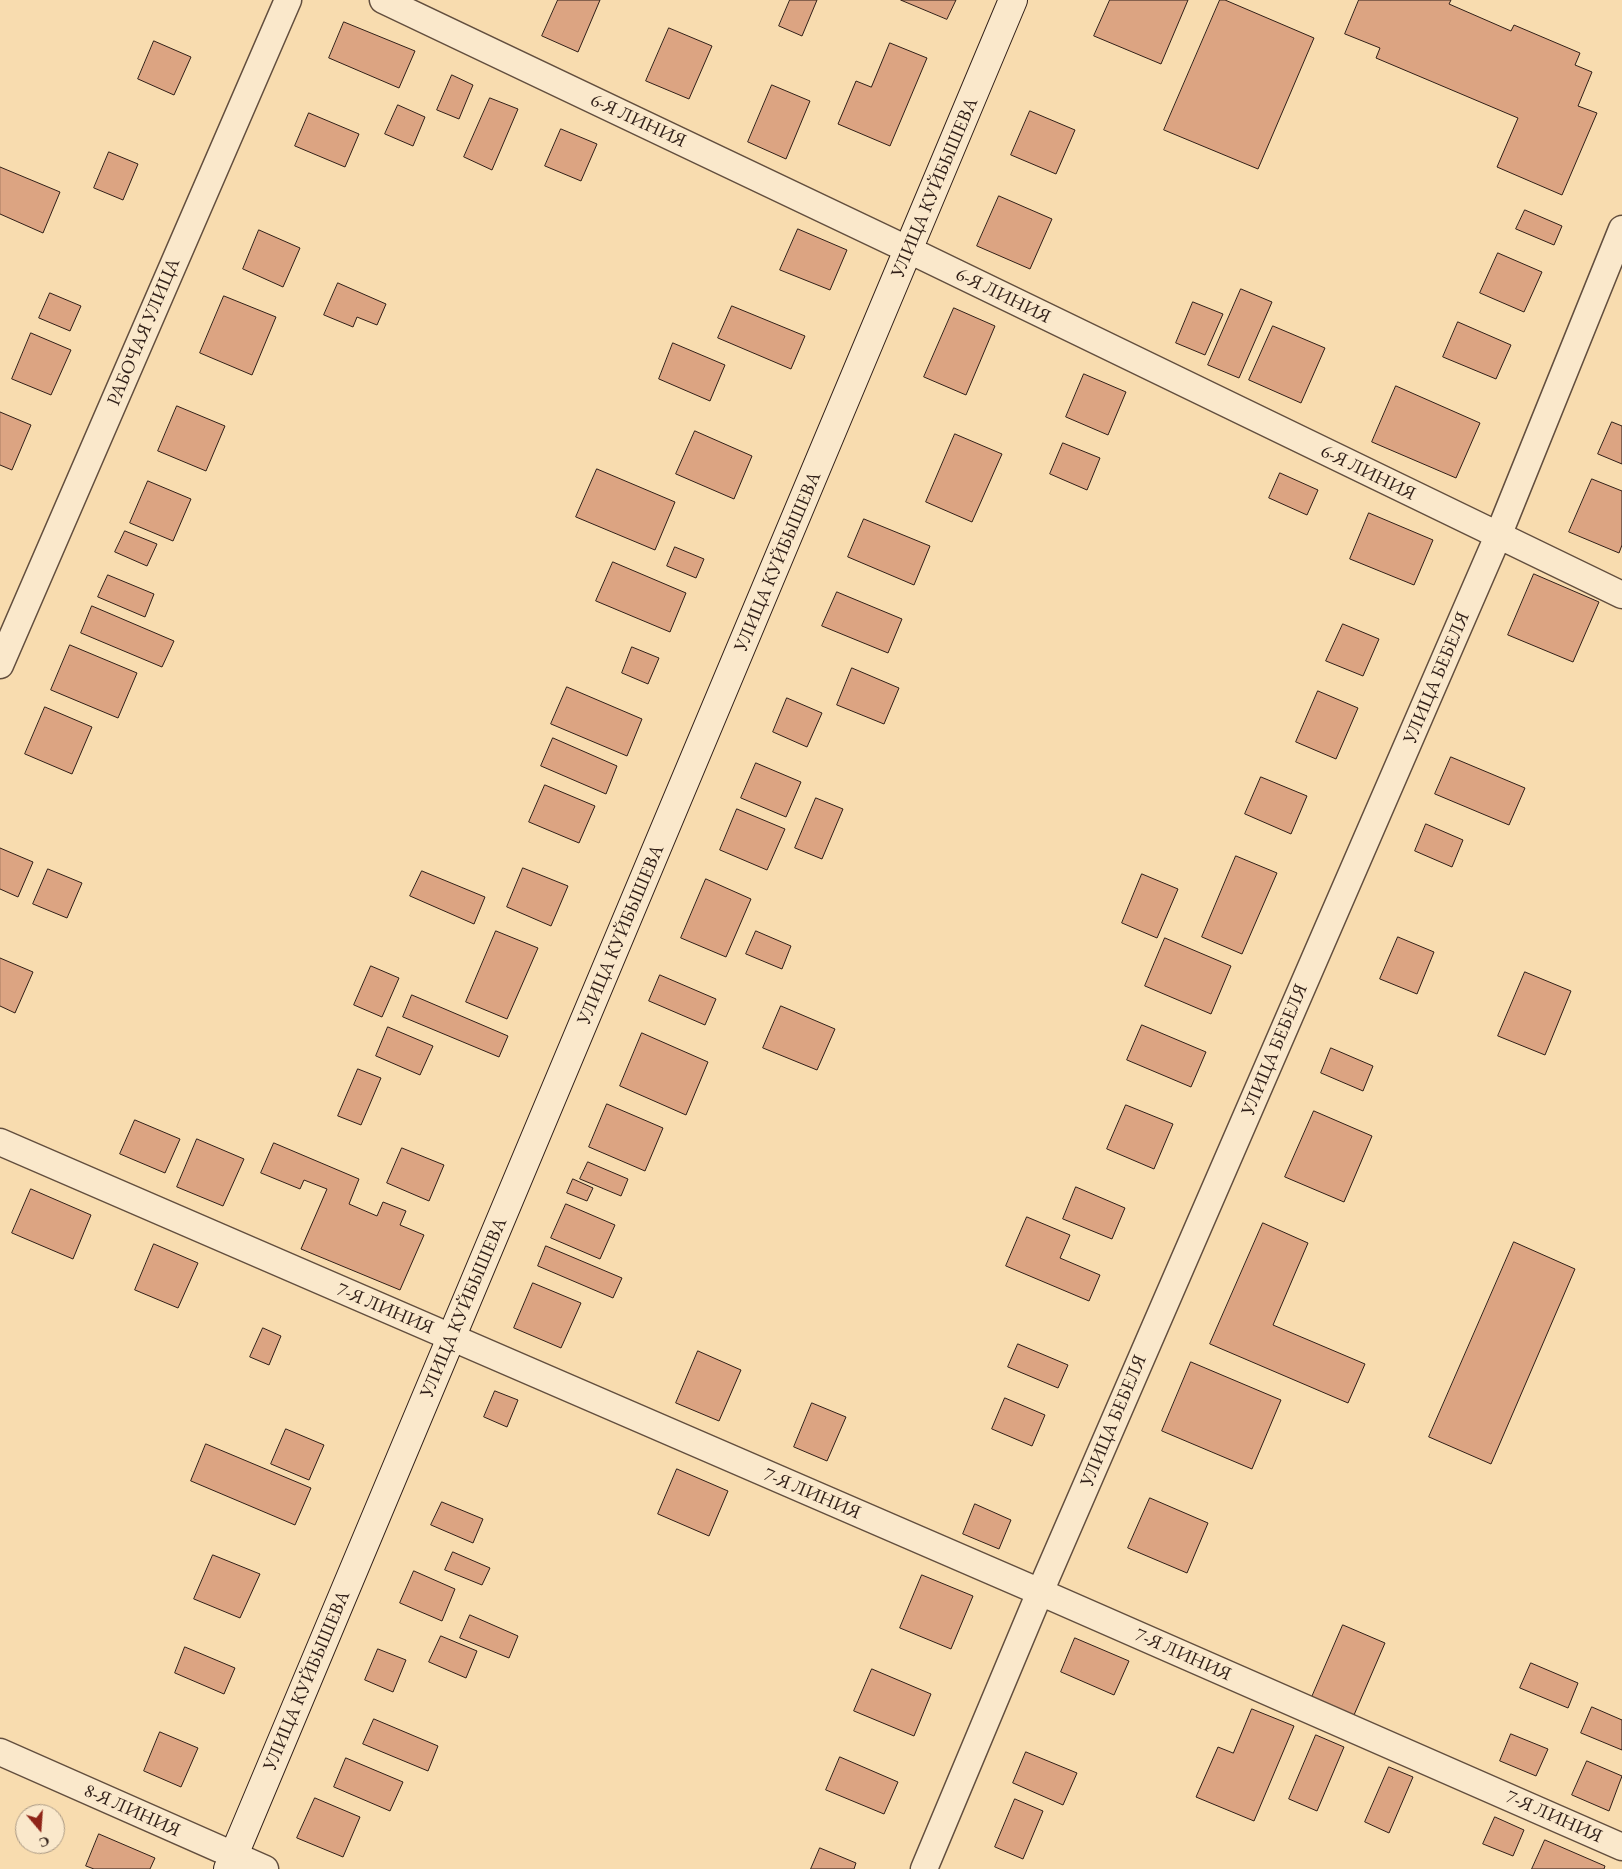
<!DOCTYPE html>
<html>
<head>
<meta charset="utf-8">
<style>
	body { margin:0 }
	#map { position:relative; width:1622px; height:1869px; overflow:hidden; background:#f8dcaf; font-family:"EB Garamond",serif }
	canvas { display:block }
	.north { position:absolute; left:15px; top:1804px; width:50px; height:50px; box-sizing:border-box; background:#fae8cb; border:1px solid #a99883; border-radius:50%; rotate:162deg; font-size:14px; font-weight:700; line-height:20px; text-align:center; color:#301f18 }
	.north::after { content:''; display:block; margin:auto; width:18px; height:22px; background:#8f2418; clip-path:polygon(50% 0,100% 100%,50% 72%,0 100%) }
</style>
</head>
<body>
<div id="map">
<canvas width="1622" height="1869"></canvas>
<div class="north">С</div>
</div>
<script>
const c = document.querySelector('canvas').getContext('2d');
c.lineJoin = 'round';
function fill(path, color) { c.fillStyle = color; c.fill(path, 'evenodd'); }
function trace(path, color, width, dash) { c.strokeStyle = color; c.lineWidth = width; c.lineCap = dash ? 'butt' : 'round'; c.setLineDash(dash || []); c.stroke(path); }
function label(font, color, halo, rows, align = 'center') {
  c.font = font + ' "EB Garamond",serif'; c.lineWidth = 4; c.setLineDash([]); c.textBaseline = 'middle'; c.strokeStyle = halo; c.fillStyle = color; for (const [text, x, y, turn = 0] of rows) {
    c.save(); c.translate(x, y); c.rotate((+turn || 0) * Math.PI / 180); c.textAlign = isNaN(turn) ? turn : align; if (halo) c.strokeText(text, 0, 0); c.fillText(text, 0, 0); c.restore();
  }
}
const building = new Path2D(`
	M558 0H600L578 52 542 36Z
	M790 0H817L802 36 779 26Z
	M901 0H956L947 19Z
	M1110 0H1188L1161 64 1094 36Z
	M1220 0H1225L1314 38 1258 169 1164 130Z
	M1359 0H1451L1449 4 1511 31 1514 25 1580 53 1575 65 1592 72 1578 106 1597 113 1562 195 1497 167 1518 118 1376 58 1380 48 1345 34Z
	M344 22 415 51 399 88 329 58Z
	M669 28 712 46 689 99 646 81Z
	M154 41 191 57 174 95 138 79Z
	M890 43 927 58 890 146 838 124 856 81 871 87Z
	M452 75 473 85 459 119 437 110Z
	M772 85 810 101 786 159 748 142Z
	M490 98 518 109 492 170 464 157Z
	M398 105 425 117 413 146 385 134Z
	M1030 111 1075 130 1056 174 1011 155Z
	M309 113 359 134 345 167 295 146Z
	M561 129 597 144 581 181 545 166Z
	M109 152 138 164 123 200 94 188Z
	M0 167 60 192 43 233 0 214Z
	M999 196 1052 219 1030 269 977 246Z
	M1525 210 1562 226 1554 245 1516 229Z
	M798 229 847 250 830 290 780 270Z
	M259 230 300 248 283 287 243 269Z
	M1498 253 1542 272 1524 312 1480 293Z
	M338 283 386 304 377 325 357 317 353 327 324 315Z
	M1241 289 1272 302 1239 378 1208 365Z
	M50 293 81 306 70 331 39 318Z
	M224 296 276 317 252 375 200 353Z
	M1193 302 1223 314 1205 355 1176 343Z
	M732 306 805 336 791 369 718 338Z
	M954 308 995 326 966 395 924 377Z
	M1458 322 1511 345 1496 379 1443 357Z
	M1273 326 1325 348 1301 403 1249 380Z
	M31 333 71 350 51 395 12 379Z
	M673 343 725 365 710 401 659 379Z
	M1084 374 1126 392 1108 435 1066 417Z
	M1396 386 1480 423 1456 478 1372 442Z
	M177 406 225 426 206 471 158 451Z
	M0 412 31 425 12 470 0 465Z
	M1612 422 1622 426V464L1598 454Z
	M695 431 752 456 734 499 676 474Z
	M955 434 1002 454 972 522 926 502Z
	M1063 443 1100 458 1087 490 1050 474Z
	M597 469 675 502 655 550 576 517Z
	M1280 473 1318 490 1307 515 1269 498Z
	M1592 479 1622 491V545L1619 553 1569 532Z
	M148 481 191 499 173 541 130 523Z
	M1369 513 1433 540 1414 585 1350 559Z
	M864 519 930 546 914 585 848 557Z
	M125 531 157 544 147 566 115 552Z
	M675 547 704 559 696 578 667 566Z
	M613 562 686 593 670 632 596 601Z
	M1534 574 1599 602 1573 662 1508 635Z
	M108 575 154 594 145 617 98 597Z
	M837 592 902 619 888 653 822 626Z
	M92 606 174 641 162 667 81 633Z
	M1343 624 1379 639 1363 676 1326 661Z
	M70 645 137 673 118 718 51 690Z
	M632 647 659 658 648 684 622 673Z
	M852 668 899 688 884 724 837 705Z
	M567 687 642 719 627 756 551 724Z
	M1318 691 1358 708 1336 759 1296 742Z
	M787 698 822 713 807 747 773 732Z
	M45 707 92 727 72 774 25 754Z
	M553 738 617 766 606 794 541 766Z
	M1451 757 1525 788 1509 825 1435 794Z
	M756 763 801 782 786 817 741 798Z
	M1261 777 1307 796 1291 834 1245 814Z
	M545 785 595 806 579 843 529 822Z
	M816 798 843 809 822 859 795 848Z
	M737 809 785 829 767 870 720 850Z
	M1426 824 1463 840 1452 867 1415 851Z
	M0 848 33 862 18 897 0 889Z
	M1236 856 1277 873 1242 954 1202 937Z
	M523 868 568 886 551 926 507 907Z
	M48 869 82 883 67 918 33 904Z
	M422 871 485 897 474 924 410 896Z
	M1142 874 1178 889 1157 938 1122 923Z
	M706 879 751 899 726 957 681 938Z
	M496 931 538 948 507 1019 466 1002Z
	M756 931 791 946 782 969 746 954Z
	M1398 937 1434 952 1417 994 1380 979Z
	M1165 938 1231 966 1211 1014 1145 986Z
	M0 958 33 972 15 1013 0 1006Z
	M371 966 399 978 382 1017 354 1005Z
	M1525 972 1571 991 1545 1055 1498 1036Z
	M660 975 716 999 705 1025 649 1001Z
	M412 995 508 1036 499 1057 403 1017Z
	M781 1006 835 1029 817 1070 763 1048Z
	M1142 1025 1206 1052 1191 1087 1127 1060Z
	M388 1027 433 1046 420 1075 376 1056Z
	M642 1033 708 1062 686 1115 620 1086Z
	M1331 1048 1373 1066 1363 1091 1321 1073Z
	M358 1069 381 1078 361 1125 338 1116Z
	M607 1104 663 1128 645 1171 589 1147Z
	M1126 1105 1173 1124 1154 1169 1107 1149Z
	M1314 1111 1372 1136 1344 1202 1285 1177Z
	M135 1120 180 1139 165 1173 120 1154Z
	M197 1139 244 1159 223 1206 177 1187Z
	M274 1143 359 1179 349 1204 377 1216 383 1202 406 1211 400 1225 424 1235 400 1290 301 1249 327 1189 304 1180 300 1189 261 1173Z
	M402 1148 444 1165 429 1201 387 1183Z
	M588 1162 628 1179 621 1196 580 1179Z
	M573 1179 593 1188 587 1201 567 1193Z
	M1076 1187 1125 1208 1112 1239 1063 1219Z
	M31 1189 91 1215 73 1259 12 1233Z
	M566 1204 615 1225 600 1259 551 1238Z
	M1027 1217 1070 1235 1060 1258 1100 1275 1089 1301 1006 1266Z
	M1263 1223 1308 1243 1273 1325 1365 1364 1348 1403 1210 1344Z
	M1514 1242 1575 1269 1491 1464 1429 1437Z
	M154 1244 198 1263 178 1308 135 1290Z
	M546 1246 622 1278 613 1298 538 1266Z
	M533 1283 581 1303 561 1348 514 1328Z
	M263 1328 281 1336 269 1365 250 1357Z
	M1018 1344 1068 1365 1058 1388 1008 1367Z
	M698 1351 741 1370 719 1421 676 1403Z
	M1191 1362 1281 1400 1252 1469 1162 1431Z
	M495 1391 518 1400 507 1427 484 1417Z
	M1005 1398 1045 1415 1032 1446 992 1429Z
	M812 1403 846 1417 827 1461 794 1447Z
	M286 1429 324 1445 309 1480 271 1464Z
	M206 1444 311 1488 295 1525 191 1481Z
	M677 1469 728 1491 709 1536 658 1514Z
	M1150 1498 1208 1523 1187 1573 1128 1548Z
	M442 1502 483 1519 473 1543 431 1525Z
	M975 1504 1011 1520 999 1549 963 1534Z
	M453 1552 490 1568 482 1585 445 1570Z
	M213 1555 260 1574 240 1618 194 1599Z
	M414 1571 455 1589 442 1621 400 1603Z
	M922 1575 973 1596 951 1649 900 1628Z
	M470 1615 518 1636 509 1658 460 1638Z
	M1343 1625 1385 1643 1354 1715 1312 1697Z
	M441 1636 477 1651 466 1678 429 1662Z
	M1075 1638 1129 1661 1114 1695 1061 1672Z
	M185 1647 235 1668 224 1694 175 1673Z
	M378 1649 406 1660 393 1692 365 1680Z
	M1531 1663 1578 1683 1568 1708 1520 1688Z
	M872 1669 931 1694 914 1736 854 1711Z
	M1592 1707 1622 1720V1750L1581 1733Z
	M1252 1709 1294 1726 1254 1821 1196 1797 1218 1747 1233 1753Z
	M374 1719 438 1746 428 1771 363 1744Z
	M160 1732 198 1748 181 1787 144 1771Z
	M1511 1734 1548 1749 1536 1776 1500 1761Z
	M1316 1735 1344 1747 1317 1811 1289 1799Z
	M1026 1752 1077 1773 1063 1805 1013 1783Z
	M840 1757 898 1782 884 1814 826 1790Z
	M346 1758 403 1782 390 1811 334 1787Z
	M1587 1761 1622 1776 1609 1811 1572 1795Z
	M1389 1767 1413 1777 1389 1833 1365 1822Z
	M315 1798 360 1817 343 1857 297 1838Z
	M1015 1799 1043 1811 1023 1859 995 1847Z
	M1495 1817 1524 1830 1513 1856 1483 1844Z
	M99 1834 155 1858 150 1869H94L86 1866Z
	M1545 1840 1605 1866 1604 1869H1532Z
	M820 1848 856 1863 854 1869H811Z`);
const street = new Path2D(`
	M383 0 909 250 1622 595
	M0 665 288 0
	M0 1142 1040 1592 1622 1847
	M0 1752 265 1869
	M924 1869 1040 1592 1498 536 1622 229`);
const secondary = new Path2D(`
	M228 1869 1013 0`);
const streetNames = [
	["6-Я ЛИНИЯ",638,121,25],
	["УЛИЦА КУЙБЫШЕВА",935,188,-67],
	["6-Я ЛИНИЯ",1003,296,26],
	["РАБОЧАЯ УЛИЦА",144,332,-67],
	["6-Я ЛИНИЯ",1368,473,26],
	["УЛИЦА КУЙБЫШЕВА",778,562,-67],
	["УЛИЦА БЕБЕЛЯ",1437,678,-67],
	["УЛИЦА КУЙБЫШЕВА",621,935,-67],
	["УЛИЦА БЕБЕЛЯ",1275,1050,-67],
	["УЛИЦА КУЙБЫШЕВА",464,1308,-67],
	["7-Я ЛИНИЯ",385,1309,23],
	["УЛИЦА БЕБЕЛЯ",1114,1421,-67],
	["7-Я ЛИНИЯ",812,1494,23],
	["7-Я ЛИНИЯ",1183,1655,24],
	["УЛИЦА КУЙБЫШЕВА",307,1681,-67],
	["8-Я ЛИНИЯ",132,1811,24],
	["7-Я ЛИНИЯ",1554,1817,24]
];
fill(building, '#dca482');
trace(building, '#301f18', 1);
trace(street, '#624e3e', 29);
trace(secondary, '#301f18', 30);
trace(street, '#fae8cb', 26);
trace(secondary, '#fae8cb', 28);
label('19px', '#301f18', '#fae8cb', streetNames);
</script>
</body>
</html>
